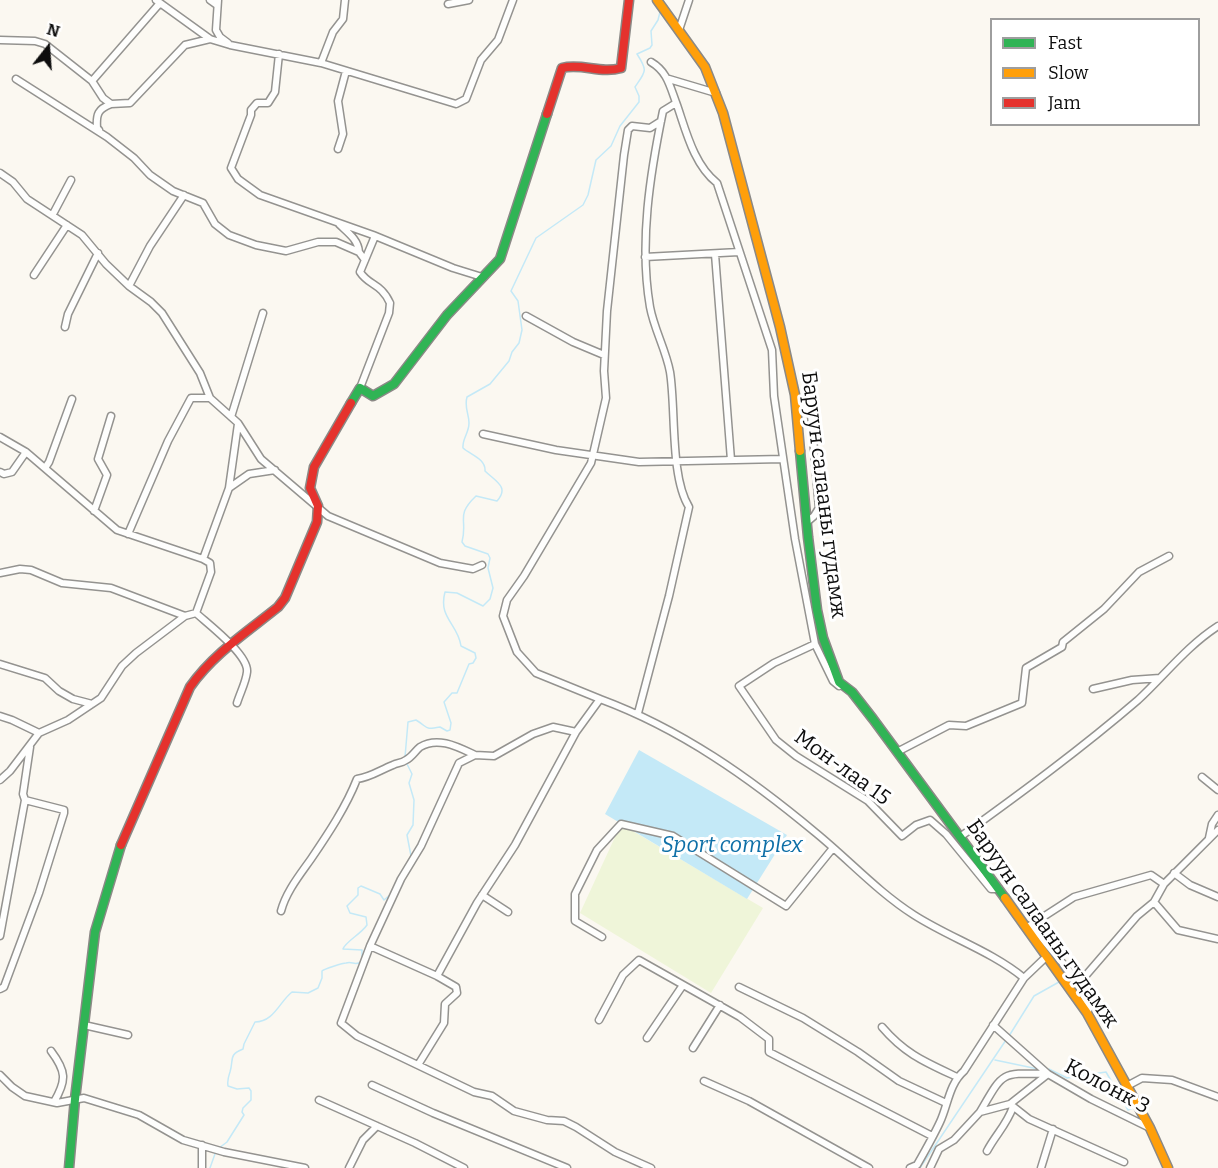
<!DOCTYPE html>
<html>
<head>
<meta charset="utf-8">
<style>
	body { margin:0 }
	#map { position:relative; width:1218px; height:1168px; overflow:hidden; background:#fbf8f1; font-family:Bitter,serif }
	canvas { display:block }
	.legend { position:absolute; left:990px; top:18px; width:210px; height:108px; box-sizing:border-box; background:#fff; border:2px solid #9e9e9e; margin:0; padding:8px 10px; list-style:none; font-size:18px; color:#0d0d0d }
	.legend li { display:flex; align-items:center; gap:12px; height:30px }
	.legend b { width:30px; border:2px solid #9e9e9e }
	.north { position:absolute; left:18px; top:18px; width:60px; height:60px; -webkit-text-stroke:4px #fff; paint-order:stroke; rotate:17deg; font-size:16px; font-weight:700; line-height:24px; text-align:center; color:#0d0d0d }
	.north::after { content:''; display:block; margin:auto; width:21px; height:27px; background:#0d0d0d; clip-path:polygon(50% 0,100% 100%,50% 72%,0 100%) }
</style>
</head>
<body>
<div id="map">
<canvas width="1218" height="1168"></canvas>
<ul class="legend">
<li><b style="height:8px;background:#30b455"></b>Fast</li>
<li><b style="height:8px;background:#ff9f0a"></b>Slow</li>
<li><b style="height:8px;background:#e5322d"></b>Jam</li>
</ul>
<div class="north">N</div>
</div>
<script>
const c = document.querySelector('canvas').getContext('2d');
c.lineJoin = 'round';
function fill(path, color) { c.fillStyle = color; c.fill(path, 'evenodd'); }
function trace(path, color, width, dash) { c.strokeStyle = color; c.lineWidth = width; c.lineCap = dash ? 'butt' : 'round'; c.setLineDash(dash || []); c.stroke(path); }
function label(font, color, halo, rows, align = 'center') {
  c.font = font + ' Bitter,serif'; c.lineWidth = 6; c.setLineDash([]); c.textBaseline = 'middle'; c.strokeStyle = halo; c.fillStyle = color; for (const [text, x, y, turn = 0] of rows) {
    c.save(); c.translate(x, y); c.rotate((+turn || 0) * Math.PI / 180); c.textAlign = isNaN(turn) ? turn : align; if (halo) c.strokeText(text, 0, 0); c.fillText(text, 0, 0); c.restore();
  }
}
const pitch = new Path2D(`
	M621 824 763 908 711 993 580 913Z`);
const water = new Path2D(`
	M639 750 787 835 747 899 605 814Z`);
const stream = new Path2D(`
	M405 757 408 722 416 720C429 728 424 730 440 727L447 731 450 730 451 723 444 702 452 693H457L469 664 473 663 476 658 475 653 461 646C458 624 438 618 445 592L457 593 483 606 490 599 493 588 488 568 490 558 488 554 465 546 462 542C468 519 455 516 476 496L497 501C510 487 495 481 485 471 486 459 471 455 463 448 462 439 469 433 469 423 469 414 464 407 467 397L490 384 509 361 512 352 519 343 522 330 518 301 511 291 536 238 583 205 588 195 596 160 611 146 620 126 639 102V96L635 87C646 71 648 71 637 54L650 48 652 45 651 31 658 20 660 12
	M406 762 412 774 409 783 414 800 413 825 407 835 411 856
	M399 876 406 865
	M362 958V950L343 949C345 942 361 934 367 925L366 917 350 913 347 906 358 895V888L361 886 380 894 384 900 391 894
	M1009 1036 1034 996 1059 982
	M995 1060 1038 1069
	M1049 1069 1067 1078 1106 1072 1128 1110 1133 1108
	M1143 1104 1146 1103
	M219 1148 227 1142 244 1115 242 1112 243 1108 251 1100V1091L249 1088 237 1089 228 1086C227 1080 228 1078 230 1072 234 1059 228 1055 243 1049L244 1044 255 1022C274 1022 280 1001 292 992L308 993 318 988 322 978V971C324 969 343 963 346 963 353 961 354 966 361 962
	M210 1168 216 1151
	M920 1168 1006 1040`);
const street = new Path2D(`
	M156 0 210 39 230 45 321 63 456 104 466 99 481 60 498 40 513 0
	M210 0 217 5
	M218 0 216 30 220 37 228 43
	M448 4 469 0
	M679 30 689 0
	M0 40 35 41 45 44 92 81 103 98 111 104 130 103 185 45 210 39
	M279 54 275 92 268 103H257L251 110V115L231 168 238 179 260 195 373 235 453 268 482 277
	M651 62C668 72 670 87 677 105 686 131 694 165 717 183L772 350 774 396 795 539 815 644 833 681 839 686
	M321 63 333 32 343 19 345 0
	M16 79 107 137 134 158 150 175 173 191 203 203 215 224 229 235 256 245 286 251 318 242H336L359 252 365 260
	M669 79 716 93
	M92 81 160 3
	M99 130 97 128C96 114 98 109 111 104
	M338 149 343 134 338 101 346 71
	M0 173 13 182 27 199 82 235 106 264 129 286 151 302 162 313 200 373 210 398 238 423 261 459 328 516 440 563 473 569 482 565
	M53 214 71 180
	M339 224C347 232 358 239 359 252
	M715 254 731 460
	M645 257 739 252
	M34 275 67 225
	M129 286 150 246 184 195
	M526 316 573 342 604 355
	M65 327 68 314 98 253
	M360 388 389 313 390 303C381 283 369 286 360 272L375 236
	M796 405 807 410 811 415 819 508 814 516 807 522
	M231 417 263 313
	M483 434 556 450 639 462 783 459
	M0 437 26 452 117 530 203 559 210 563 211 572 196 613 185 616 136 653 122 666 101 698 68 720 39 733 10 771 0 780
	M45 468 49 462 72 399
	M0 472 4 474 12 472 26 452
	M229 488 238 424
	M94 511 107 475 98 459 111 416
	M128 534 168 441 191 398H210
	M203 559 229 488 249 474 275 470
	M0 573 20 569 31 570 62 583 111 588 185 616
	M196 613C208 624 249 655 247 672 246 682 240 693 237 703
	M815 644 774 663 739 686 776 740 796 756 868 801 902 836 916 825 930 820 946 834 991 889H999
	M0 664 45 678 59 691 73 699 92 704
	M1093 689 1132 680 1160 678
	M600 699 536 673 517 652 503 616 507 600 524 576 591 463 606 398 604 371 607 311 624 155 628 130 632 126 650 128 661 121
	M638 713 669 596 689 507C670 477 676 409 670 372 666 350 654 329 650 307 639 243 650 174 663 111L676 103
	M0 716 12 720 39 733
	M576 732 553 727 533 734 494 756 475 755 459 763 421 846 401 879 370 946 341 1023 357 1036 474 1092 492 1096 514 1111 547 1120 564 1121 576 1127 615 1152 651 1168
	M897 752 949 725 966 726 1022 703 1026 668 1062 647 1063 642 1104 609 1139 572 1169 556
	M1202 777 1218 790
	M960 837C1021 793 1081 749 1138 700 1165 675 1187 646 1218 626
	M1209 838 1212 824 1218 815
	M1174 873 1190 885 1218 897
	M1164 884 1154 902 1178 930 1218 939
	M482 895 508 912
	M281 911C286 892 299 876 311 859 328 834 346 807 357 779 371 777 380 770 393 765 397 763 402 763 406 760 412 757 415 751 420 747 438 736 458 747 475 755
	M1031 925 1070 972 1081 981
	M1026 928 1074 897 1151 875 1164 884 1218 830
	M0 936 25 800 23 794 30 747
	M602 937 575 921V894L597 850 621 824 673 836 786 906 833 848
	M370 946 437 976 456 987 457 993 445 1004 444 1023 418 1065
	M437 976 477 903 515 845 576 732 600 699C681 729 750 778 816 833 849 860 878 892 914 915 950 938 991 951 1024 978
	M739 987 803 1018 858 1052 899 1081 946 1103
	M0 989 4 987 39 893 64 813V810L25 800
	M1087 1013 1090 1007 1080 990 1081 981 1137 916 1154 902
	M599 1020 623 975 639 960 740 1017 769 1039V1052L932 1136
	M84 1025 128 1035
	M993 1025 1048 1074 1091 1099 1150 1128
	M882 1027C905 1054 925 1062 957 1077
	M647 1038 683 985
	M693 1048 720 1005
	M51 1051C66 1071 67 1080 54 1102
	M0 1075 12 1087 25 1096 57 1103 84 1098 139 1115 183 1140 224 1152 305 1168
	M704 1081 749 1101 869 1168
	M372 1085 433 1113 567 1168
	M1127 1086 1142 1078 1172 1080 1218 1097
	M319 1100 415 1143 464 1168
	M1010 1104 1029 1119 1124 1162
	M980 1112C1004 1071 1000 1073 1047 1074
	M202 1145V1168
	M987 1151C996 1134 1006 1126 1013 1107
	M349 1168 363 1140 377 1126
	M910 1168 917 1165C925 1151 933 1137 940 1122 948 1105 949 1084 964 1071L1024 978 1046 957
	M930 1168 939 1149 954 1140 980 1112 1010 1104 1048 1074
	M1041 1168 1053 1129`);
const fast = new Path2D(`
	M351 403 360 388 373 396 394 384 447 315 500 259 547 114
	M800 451 808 537 817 610 823 638 839 682 852 692 873 719 1005 898
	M69 1168 75 1099 95 932 121 845`);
const slow = new Path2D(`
	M657 0 705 67 723 113 780 327 795 395 800 451
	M1005 898 1087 1013 1150 1128 1168 1168`);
const jam = new Path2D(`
	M547 114 562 68C582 63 601 74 621 68L629 0
	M121 845 190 687C213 654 247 632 278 607L285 598 317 522 318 506 310 488 314 467 351 403`);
const streetNames = [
	["Баруун салааны гудамж",823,495,83],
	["Мон-лаа 15",842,768,36],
	["Баруун салааны гудамж",1042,924,55],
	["Колонк 3",1107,1087,28]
];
const waterNames = [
	["Sport complex",732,846]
];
fill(pitch, '#eff5d9');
fill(water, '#c4e9f7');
trace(stream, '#c4e9f7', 1.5);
trace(street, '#949390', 9);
trace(fast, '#8b8986', 11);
trace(slow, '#8b8986', 11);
trace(jam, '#8b8986', 11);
trace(street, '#fefefd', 6);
trace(fast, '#30b455', 8);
trace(slow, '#ff9f0a', 8);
trace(jam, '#e5322d', 8);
label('21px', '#0d0d0d', '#fff', streetNames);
label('italic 22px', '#0e6fa7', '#fff', waterNames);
</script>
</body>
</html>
